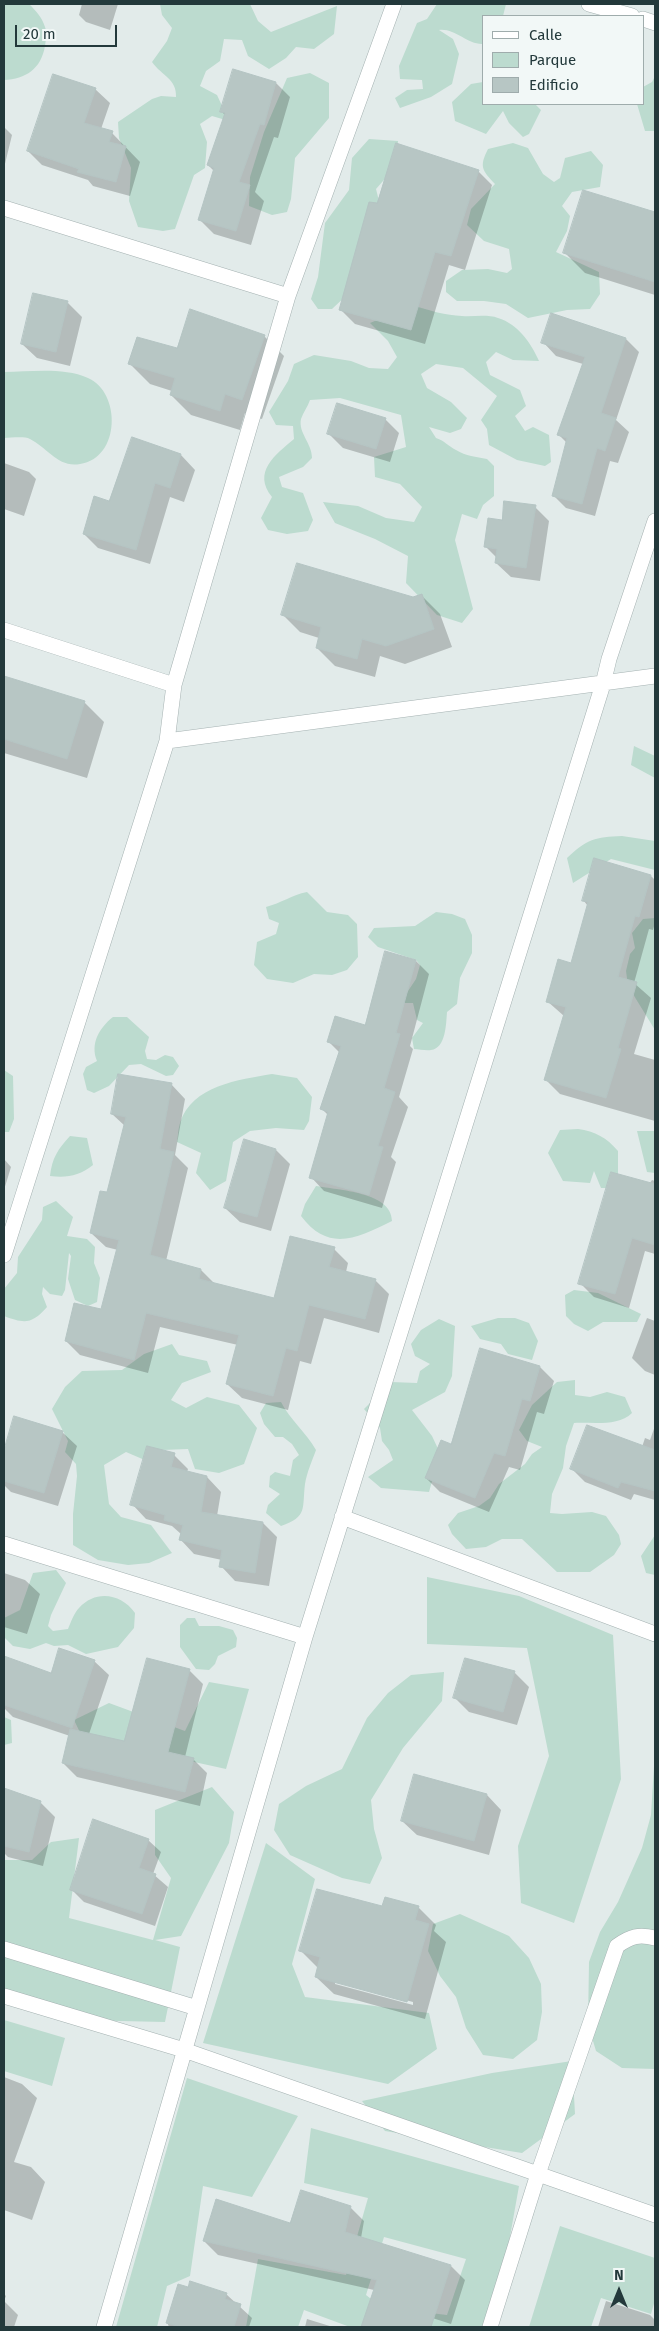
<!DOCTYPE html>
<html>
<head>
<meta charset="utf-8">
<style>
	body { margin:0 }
	#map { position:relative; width:659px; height:2331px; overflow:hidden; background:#e2ebea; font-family:"Fira Sans",sans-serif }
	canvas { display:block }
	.frame { position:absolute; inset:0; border:5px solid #23393b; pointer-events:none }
	.legend { position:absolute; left:482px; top:15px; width:162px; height:90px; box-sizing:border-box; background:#f2f8f7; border:1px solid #9facac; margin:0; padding:6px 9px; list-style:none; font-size:15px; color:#23393b }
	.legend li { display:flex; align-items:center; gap:10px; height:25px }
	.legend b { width:25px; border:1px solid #9facac }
	.north { position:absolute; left:594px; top:2266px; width:50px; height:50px; -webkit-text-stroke:4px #f2f8f7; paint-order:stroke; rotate:0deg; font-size:14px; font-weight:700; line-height:20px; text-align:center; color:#23393b }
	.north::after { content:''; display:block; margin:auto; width:18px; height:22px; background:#23393b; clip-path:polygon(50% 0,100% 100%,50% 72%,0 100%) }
	.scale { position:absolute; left:15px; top:25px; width:102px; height:22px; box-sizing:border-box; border:2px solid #23393b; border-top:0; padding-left:6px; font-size:15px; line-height:18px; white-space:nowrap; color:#23393b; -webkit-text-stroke:4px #f2f8f7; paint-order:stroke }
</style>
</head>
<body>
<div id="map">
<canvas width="659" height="2331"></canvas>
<div class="frame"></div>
<ul class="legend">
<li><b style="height:6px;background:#fff"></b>Calle</li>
<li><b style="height:14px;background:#bcdbcf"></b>Parque</li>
<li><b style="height:14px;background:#b7c6c4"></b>Edificio</li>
</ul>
<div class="north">N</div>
<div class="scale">20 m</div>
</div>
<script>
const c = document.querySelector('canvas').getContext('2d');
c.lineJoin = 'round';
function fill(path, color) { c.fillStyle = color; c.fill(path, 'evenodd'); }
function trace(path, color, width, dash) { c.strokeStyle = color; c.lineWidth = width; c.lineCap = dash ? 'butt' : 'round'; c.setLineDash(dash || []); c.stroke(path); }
const green = new Path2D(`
	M4 4H29C36 11 42 17 45 27 47 32 46 40 45 46 41 69 26 79 4 80Z
	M160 4H250L258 21 271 32 337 6 334 34 314 49 296 47 286 58 269 69 248 56 242 40 224 39 220 61 206 71 200 86 217 95 229 121 212 116 200 124 207 142 205 168 194 175 175 229 163 231 138 227 129 201 131 168 119 138 118 122 152 99 161 96 176 97C177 79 162 76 152 62L167 41 172 28 162 15Z
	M437 4H506L503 16H483V44C468 45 455 28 439 30L453 39 459 54 452 84 431 97 400 108 395 98 407 90 423 89 422 80 400 79 399 66 417 23 427 19Z
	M310 73 329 83V118L295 158 291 199 287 212 272 215 249 206 250 177 264 132 287 78Z
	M655 76V131H645L637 104H643V87L652 82Z
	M483 82V104H535L541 110 529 134 523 137 509 123 503 111 486 134 455 121 452 102 471 84Z
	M369 139 398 141 397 165 376 189 380 205 350 292 332 309H318L311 299 318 277 325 223 349 190 352 158Z
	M513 143 528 148 543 174 554 182 560 178 565 158 591 151 603 165 600 187 572 192 562 206 570 216 567 231 556 252 599 272 600 294 590 309 567 310 528 318 506 304 484 301H457L446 292V281L462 270 488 269 507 273 512 269 509 249 484 241 467 225 471 209 495 184C482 170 479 167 488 149Z
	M413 305C429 311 446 315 462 316 473 317 487 314 498 318 518 324 531 343 539 361L513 360 496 352 486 362 490 375 520 390 526 406 515 416 525 431 533 427 549 435 551 462 545 466 517 460 489 445 487 429 481 420 497 396 463 368 436 364 421 374 427 388 451 402 467 418 461 429 450 433 429 427 436 438C445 441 448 446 456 450 466 456 476 457 487 459L494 466V496L483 505 477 519 462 514 455 540 473 609 462 623 437 615 406 583 408 556 375 539 335 523 323 502 358 506 386 518 414 522 422 507 400 484 375 477 374 457 406 447 401 415 340 398 310 400C308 406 303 413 301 419 298 433 312 443 312 458L303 467 279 477 282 487 303 493 313 520 308 531 287 534 268 530 261 518 272 497C252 472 275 455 294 439L293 426 276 425 269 412 288 381 294 364 314 355 351 361 369 368 388 369 397 357 388 341 370 323Z
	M4 372C30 372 63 367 88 378 121 392 121 458 80 464 58 468 48 448 30 439 24 436 11 438 4 438Z
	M634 746 655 756V778L631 765Z
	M622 836 655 841V870L611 859 573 883 567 858C587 839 595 837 622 836Z
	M307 892 327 912 348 915 357 924 358 957 347 970 332 975 314 974 293 983 267 979 254 965 257 942 276 934 279 923 269 919 266 907C281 903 292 895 307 892Z
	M436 912 452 914 465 919 472 935V953L460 978 457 1004 447 1012C446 1024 446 1048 431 1050 426 1051 419 1049 414 1049L412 1038 423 1023 417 1020 413 1003H400L416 979 420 965 416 960 378 947 368 937 374 928 415 926Z
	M655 918V1030L628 986 626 971 630 954 635 948 632 933 643 919Z
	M113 1017H127L149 1037 145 1051 147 1059 156 1060 165 1055 173 1057 179 1066 173 1075 166 1076 141 1064 129 1065 109 1086 94 1093 87 1090 83 1074 86 1067 97 1061C90 1044 99 1028 113 1017Z
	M4 1070 13 1076 14 1119 9 1132H4Z
	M272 1074 297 1078 312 1097 309 1121 304 1130 276 1128 250 1131 233 1142 226 1181 210 1190 196 1173 201 1153 177 1142C178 1136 178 1129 180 1123 192 1085 239 1080 272 1074Z
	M578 1129C595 1131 607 1138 618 1151V1181L614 1188H601L594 1171 590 1183 563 1181 548 1153 560 1130Z
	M637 1131H655V1173L647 1172Z
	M70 1136 87 1138 93 1165C79 1176 67 1178 50 1176 52 1158 58 1149 70 1136Z
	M316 1186C338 1190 392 1192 392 1221 357 1238 329 1253 301 1216L305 1204Z
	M56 1201 73 1217 67 1236 87 1239 95 1247 94 1263 100 1278 97 1302 88 1306 75 1300 68 1279 71 1256 69 1253 65 1290 62 1296 50 1294 43 1287 42 1294 47 1307C32 1324 25 1324 4 1316V1289L17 1273 18 1257 42 1220 43 1207Z
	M574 1290 598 1293 641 1314 637 1322H603L588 1331 574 1324 566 1316 565 1295Z
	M498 1318H515L529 1323 538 1341 532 1360 508 1354 501 1344 480 1339 471 1326Z
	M439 1319 455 1326 452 1376 445 1392 412 1410 432 1436 440 1453 429 1492 381 1488 368 1477 393 1460 389 1450 382 1441 380 1428 364 1409 391 1382 417 1383 420 1371 430 1364 415 1356 411 1344 421 1330Z
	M172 1344 179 1355 207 1361 211 1372 182 1383 171 1400 186 1408 207 1397 239 1405 257 1428 244 1464 219 1473 195 1469 188 1449 162 1450 147 1461 126 1452 104 1465 109 1504 121 1517 151 1525 172 1553 149 1563 128 1565 98 1560 73 1545V1514L77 1476 76 1464 65 1452 68 1441 52 1409 65 1387 82 1371 122 1370 144 1354Z
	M575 1380V1395L590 1397 607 1392 625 1397 632 1413C618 1427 592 1422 574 1423L566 1446 563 1468 552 1494 550 1513 562 1514 592 1512 606 1516 619 1535 621 1544 614 1555 590 1572H557L522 1539H502L486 1547 466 1549 452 1534 448 1525 458 1513 479 1506 490 1498 499 1484 525 1464 532 1454 542 1447 527 1441 519 1430 532 1405 557 1382Z
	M281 1402C290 1420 306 1432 316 1450 312 1461 307 1472 305 1484 302 1508 308 1517 281 1526L266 1513 268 1505 280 1494 269 1487 270 1476 275 1472 290 1476 293 1460 299 1455 292 1444 283 1437H275L264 1424 260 1413 266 1403Z
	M655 1535V1575L646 1573 641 1556Z
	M56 1570 66 1583 51 1615 48 1626 53 1631 68 1629C71 1622 74 1613 79 1608 96 1589 122 1594 135 1613L134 1628 118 1647 86 1654 68 1645 54 1646 46 1643 30 1649 13 1646 4 1637V1618L20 1610 33 1573Z
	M427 1577 519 1596 613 1635 621 1779 574 1923 521 1903 518 1846 549 1756 527 1648 427 1644Z
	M187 1618H195L199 1626H219L233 1630 237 1638 236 1647 218 1656 215 1664 209 1670 196 1669 180 1647V1625Z
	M444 1672 442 1701 403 1748 371 1800 374 1829 382 1858 370 1884 342 1878 290 1855 274 1830 279 1804 306 1786 342 1769 367 1718 388 1693 411 1675Z
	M209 1682 249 1689 226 1769 108 1743 86 1745 74 1720 109 1703 185 1731Z
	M4 1717 11 1720 12 1743 4 1745Z
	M655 1750V2069L622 2068 596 2051 588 2024 589 1962 600 1932 618 1902 642 1848 651 1815Z
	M212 1787 234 1812 229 1843 181 1936 155 1940 180 1947 165 2022 75 2020 4 2001V1860H32L51 1842 79 1838 69 1918 153 1940 171 1878 155 1855V1810Z
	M266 1843 315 1879 292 1964 305 1997 429 2013 437 2049 388 2084 203 2043Z
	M460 1914 509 1936 529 1958 541 1984 542 2012 537 2040 513 2059 483 2055 466 2028 456 1997 440 1976 428 1951 433 1924Z
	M4 2020 65 2038 52 2086 4 2071Z
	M572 2061 575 2114 522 2153 385 2131 362 2101 492 2073Z
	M187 2078 298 2116 252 2197 203 2186 190 2276 167 2286 157 2327H116Z
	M311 2128 519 2186 509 2242 487 2319 482 2327H384L382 2307 447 2315 466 2259 384 2237 366 2295 375 2302V2327H350L304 2310 298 2327H246L258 2259 346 2275 368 2198 304 2183Z
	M560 2226 655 2258V2300L651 2314 601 2298 591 2327H529Z`);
const shadow = new Path2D(`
	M82 4H118L110 30 86 22 79 15Z
	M234 70 276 83 290 97 278 138 274 137 255 192 264 201 251 245 214 234 200 220 214 171 208 165 225 115 221 111Z
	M95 89 110 103 101 129 112 133 140 162 130 196 93 186 88 180 42 165 28 151Z
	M4 127 12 135 4 168Z
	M478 171 492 185 465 270 449 265 425 344 355 324 341 310 377 205Z
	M584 191 655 213V295L585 273 565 253Z
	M68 303 82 317 70 366 37 358 22 344Z
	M264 336 284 356 262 419 245 413 240 430 191 415 171 395 172 391 150 384 130 364 178 350Z
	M626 339 639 352 616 420 629 432 618 463 610 461 595 516 566 508 553 495 567 443 558 434 583 364 556 356 543 342Z
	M385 419 399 433 390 462 343 448 329 434Z
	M133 438 181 455 195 470 184 502 170 497 150 564 98 548 84 534 110 502Z
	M4 463 29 472 36 479 24 516 4 509Z
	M535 507 549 521 540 581 511 577 496 563 497 558 486 547 503 521Z
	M422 596 440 614 452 647 405 664 380 656 375 677 335 666 317 648 319 638 300 632 282 614 413 599Z
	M4 678 84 702 104 722 87 778 4 753Z
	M651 876 655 880V923L653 930 649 929 634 983 651 998 634 1054 655 1060V1121L560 1094 546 1080 564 1016 547 1001 572 964 588 906 583 900Z
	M416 961 429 974 410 1046 413 1049 399 1097 408 1107 391 1157 396 1162 382 1208 324 1191 311 1177 329 1116 321 1108 340 1053 329 1042 366 1026Z
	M171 1084 185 1099 175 1155 188 1168 166 1261 201 1270 215 1284 275 1299 334 1249 348 1263 346 1272 375 1280 389 1294 379 1333 324 1318 311 1364 300 1361 288 1410 242 1398 227 1384 238 1345 160 1327 148 1373 80 1355 66 1341 102 1311 118 1250 106 1247 91 1233 108 1194 125 1126 112 1114Z
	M244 1141 276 1150 290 1164 271 1231 240 1222 225 1208Z
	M4 1159 11 1167 4 1190Z
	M652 1180 655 1181V1254L645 1251 629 1308 594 1297 580 1283Z
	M647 1318 655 1321V1375L645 1371 632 1358Z
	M540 1367 554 1381 544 1414 537 1412 520 1470 509 1467 489 1512 440 1492 426 1478 452 1446Z
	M15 1418 62 1432 77 1446 58 1506 11 1492 4 1485V1454Z
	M655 1426V1500L634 1494 631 1500 585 1482 572 1469 642 1447 645 1438 650 1440Z
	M174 1455 188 1469 187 1472 207 1477 221 1492 217 1516 263 1523 277 1537 269 1586 235 1581 221 1566 222 1560 194 1554 180 1539 181 1534 172 1526 146 1519 132 1504Z
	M4 1573 25 1580 40 1594 27 1634 4 1627Z
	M11 1660 51 1675 94 1661 109 1675 89 1734 125 1743 189 1670 203 1684 185 1757 193 1759 207 1773 200 1806 77 1777 63 1763 70 1736 13 1717 4 1708V1685Z
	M514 1672 529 1687 517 1725 469 1712 455 1698Z
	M415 1776 487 1795 501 1810 489 1855 417 1835 402 1821Z
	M4 1790 40 1802 55 1817 43 1866 8 1857 4 1853Z
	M148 1840 161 1852 153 1874 168 1887 155 1926 84 1902 71 1889Z
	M418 1907 436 1925 434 1931 446 1942 425 2019 334 1994 316 1977 318 1968 301 1951 383 1908ZM335 1981 413 2002V2005L335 1984Z
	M4 2077 22 2084 37 2098 14 2162 31 2167 45 2182 32 2220 4 2210Z
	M350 2207 364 2221 361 2238 451 2266 465 2280 451 2324 389 2304 374 2290 218 2255 204 2241 291 2224Z
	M4 2294 6 2296 4 2301 18 2315 14 2327H4Z
	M226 2294 252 2318 249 2327H169L167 2322Z
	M606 2301 650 2315 655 2320V2327H598Z
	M307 2319 333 2327H305Z`);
const building = new Path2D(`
	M233 69 276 82 264 125 260 124 239 182 250 185 236 231 198 220 214 168 207 165 225 113 220 112Z
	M53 74 96 88 84 123 113 131 109 142 126 146 116 182 77 172 79 169 27 151Z
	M396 143 479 170 451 256 435 252 411 330 339 310 369 202 377 203Z
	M583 190 655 212V282L563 253Z
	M33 293 68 301 56 352 21 344Z
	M190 309 265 335 242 400 225 394 220 411 170 395 175 378 128 364 137 337 177 348Z
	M551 313 626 338 601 413 616 418 605 451 597 448 582 504 552 496 567 438 557 435 585 357 541 343Z
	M337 403 386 418 376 449 327 434Z
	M132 437 181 454 170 488 155 483 136 550 83 534 94 496 109 501Z
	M504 501 536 505 526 568 495 563 497 549 484 547 488 518 502 520Z
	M297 563 413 597 422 594 434 629 386 646 362 639 357 659 316 648 321 627 281 615Z
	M4 676 85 701 67 759 4 739Z
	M594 858 651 875 639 917 635 916 618 977 637 982 618 1048 621 1049 606 1098 544 1080 566 1007 546 1002 558 959 571 963 588 902 582 901Z
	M385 951 416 960 396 1033 400 1034 384 1088 395 1092 378 1146 383 1147 369 1195 309 1178 328 1112 320 1109 341 1046 327 1042 335 1016 365 1025Z
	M118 1074 172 1083 160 1149 174 1152 150 1255 201 1269 199 1279 274 1298 290 1236 335 1247 329 1267 376 1279 365 1319 309 1305 297 1351 286 1348 273 1396 226 1384 239 1335 146 1313 134 1360 65 1341 74 1303 101 1309 119 1240 90 1233 100 1191 107 1192 126 1117 111 1114Z
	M244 1139 276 1149 257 1217 224 1208Z
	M611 1172 655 1184V1245L632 1238 615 1294 578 1284Z
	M480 1348 540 1366 530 1401 522 1399 505 1456 494 1453 475 1498 425 1478 441 1440 451 1444Z
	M14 1416 63 1431 44 1493 4 1481V1450Z
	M587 1425 655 1450V1491L621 1482 618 1488 570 1469Z
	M147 1446 175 1453 171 1467 207 1476 201 1512 263 1522 255 1573 219 1567 222 1550 179 1540 183 1525 164 1520 165 1515 130 1505Z
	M59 1648 95 1660 72 1728 4 1705V1656L51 1673Z
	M147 1658 190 1669 168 1752 194 1758 185 1792 62 1763 70 1729 124 1741Z
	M465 1658 515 1671 503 1712 453 1698Z
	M414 1774 487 1794 474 1841 401 1821Z
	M4 1788 41 1801 29 1852 4 1846Z
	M93 1819 149 1839 139 1868 156 1874 142 1914 70 1890Z
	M317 1889 382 1906 385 1897 419 1906 415 1920 429 1924 407 2002 315 1977 320 1957 299 1951Z
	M301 2190 351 2206 345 2232 451 2265 431 2327H361L377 2280 203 2241 216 2199 290 2223Z
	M190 2281 227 2293 225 2299 241 2304 234 2327H181L166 2323 178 2284 188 2287Z`);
const minor = new Path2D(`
	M589 4 632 16
	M643 19 655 23
	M4 208 288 296
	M4 630 174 685
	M167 741 655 676
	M4 1255 167 741 174 685 288 296 394 4
	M342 1517 655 1634
	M4 1544 305 1637
	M4 1949 197 2008
	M4 1996 184 2050 655 2215
	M104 2327 305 1637 603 684 609 659 655 521
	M490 2327 538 2174 617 1946C631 1936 639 1934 655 1938`);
fill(green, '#bcdbcf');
fill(shadow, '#0003');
fill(building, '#b7c6c4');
trace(building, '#b4c4c3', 1);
trace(minor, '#a5b2b2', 16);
trace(minor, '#fff', 15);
</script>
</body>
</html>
